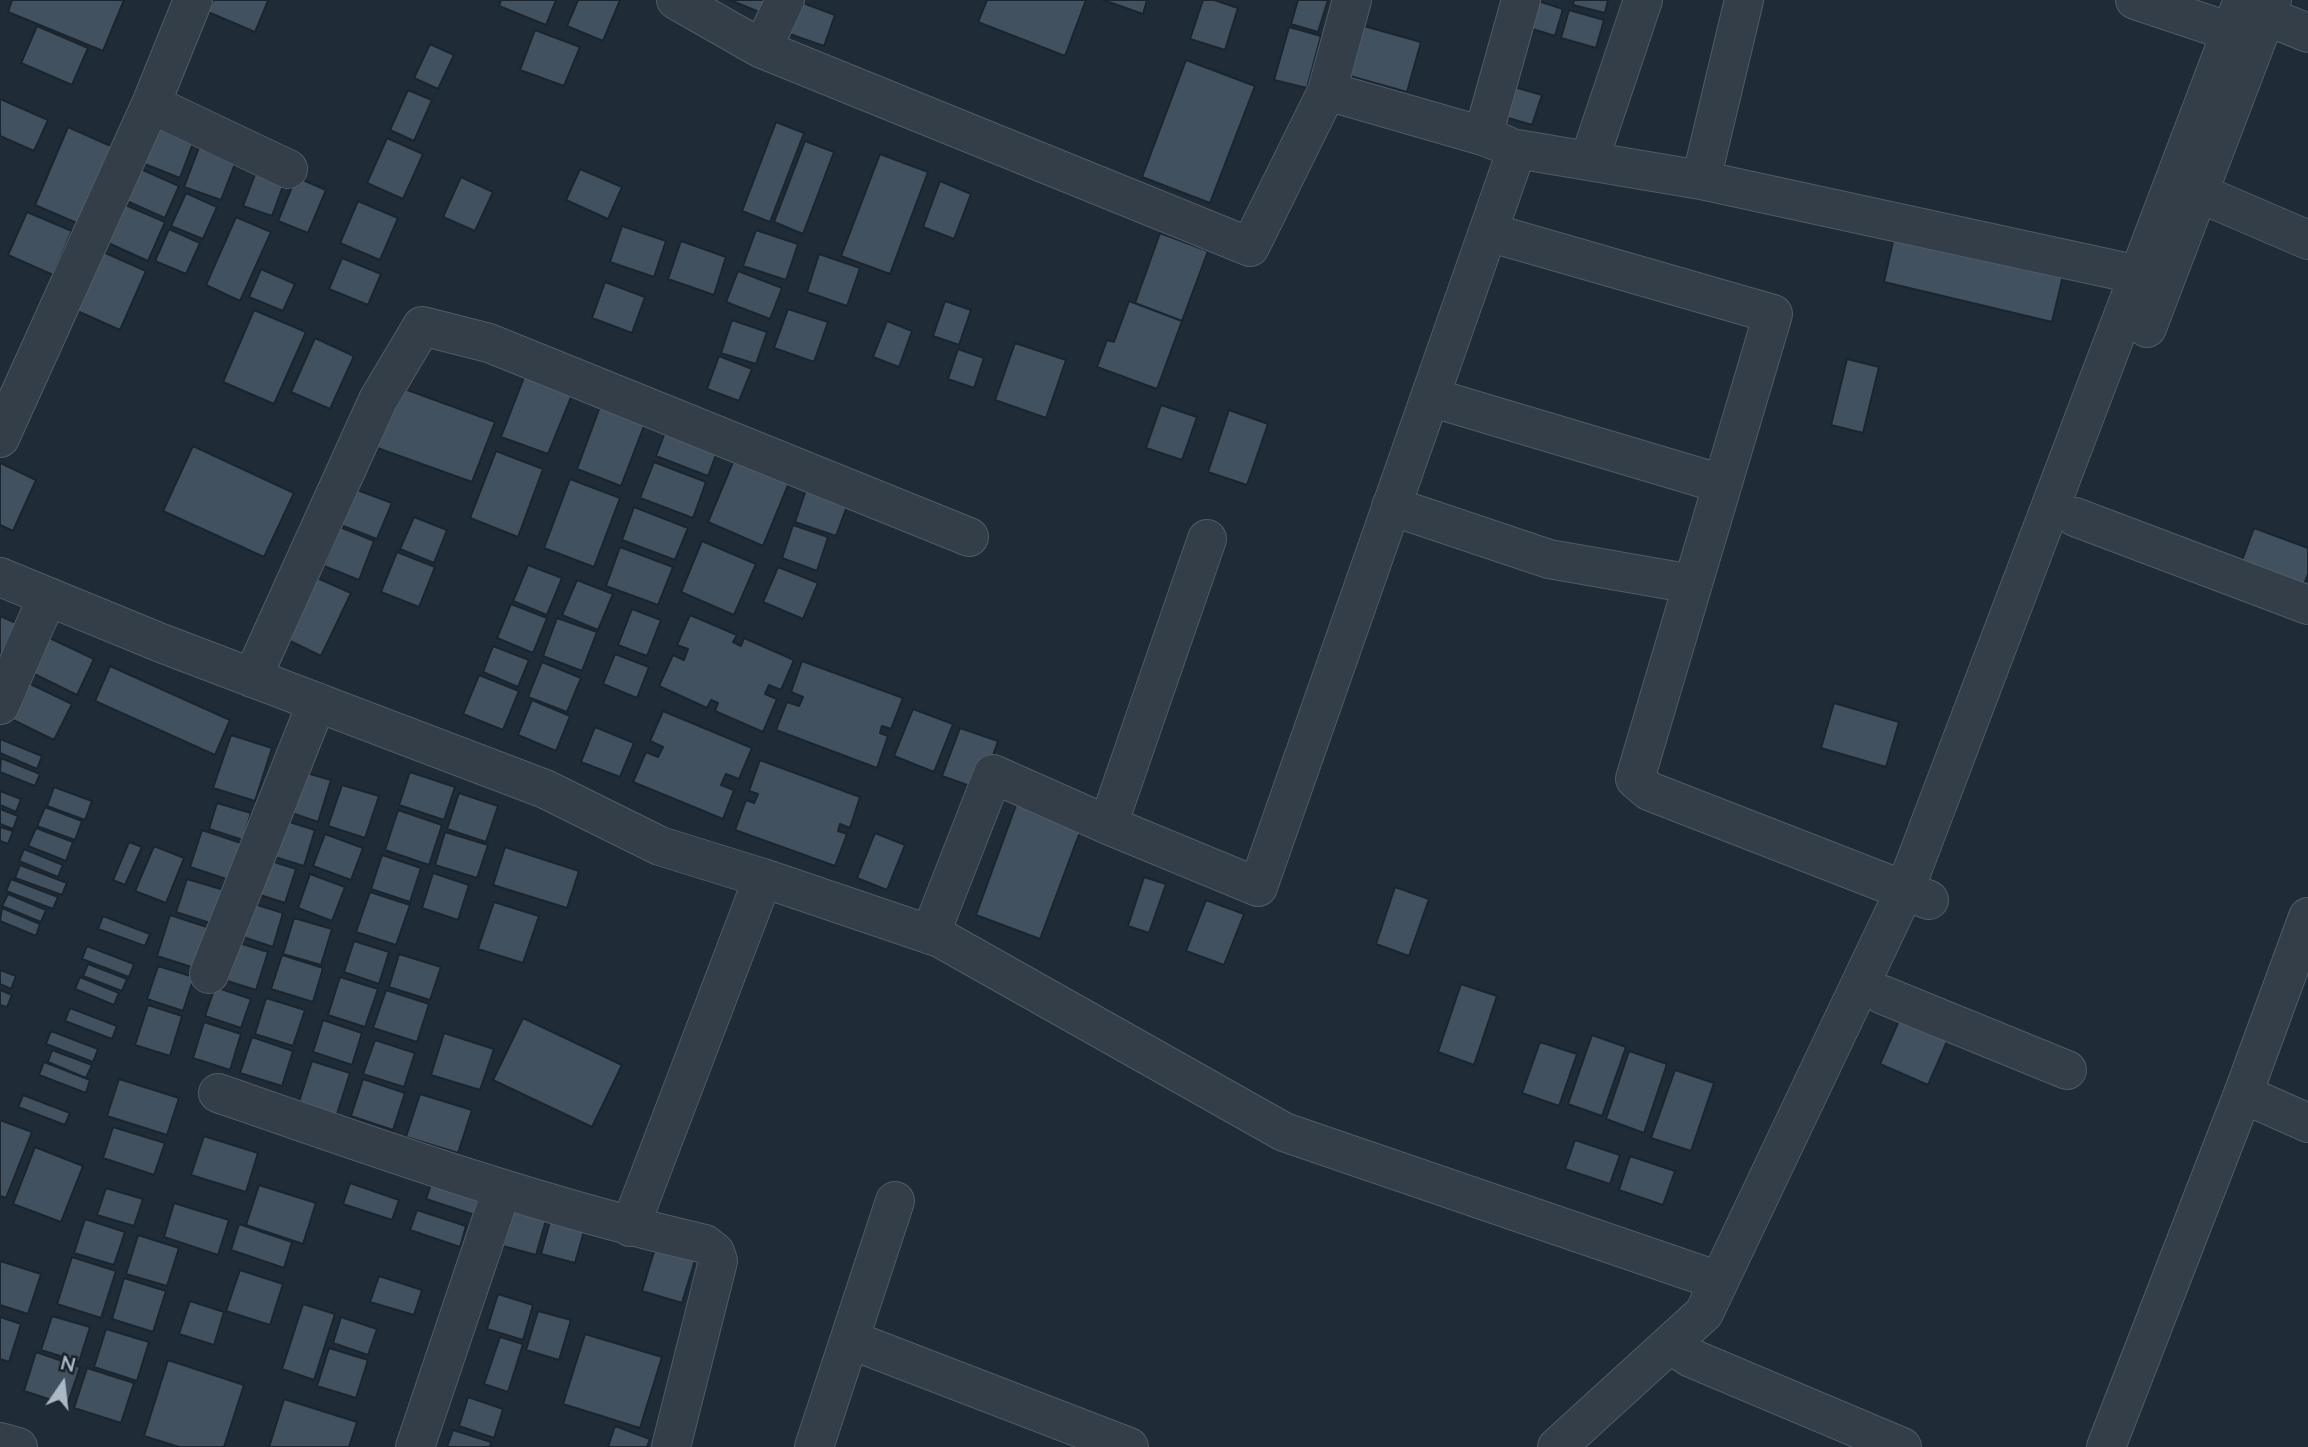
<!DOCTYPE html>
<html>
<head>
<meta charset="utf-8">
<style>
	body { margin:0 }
	#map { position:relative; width:2308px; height:1447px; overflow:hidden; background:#1f2c38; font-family:Lato,sans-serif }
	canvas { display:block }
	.north { position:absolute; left:28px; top:1349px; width:70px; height:70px; -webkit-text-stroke:5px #19232d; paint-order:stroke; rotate:14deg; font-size:19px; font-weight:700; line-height:28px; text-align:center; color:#adb8c5 }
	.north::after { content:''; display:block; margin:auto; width:24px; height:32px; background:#adb8c5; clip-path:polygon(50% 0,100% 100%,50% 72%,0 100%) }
</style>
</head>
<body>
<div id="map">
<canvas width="2308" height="1447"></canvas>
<div class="north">N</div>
</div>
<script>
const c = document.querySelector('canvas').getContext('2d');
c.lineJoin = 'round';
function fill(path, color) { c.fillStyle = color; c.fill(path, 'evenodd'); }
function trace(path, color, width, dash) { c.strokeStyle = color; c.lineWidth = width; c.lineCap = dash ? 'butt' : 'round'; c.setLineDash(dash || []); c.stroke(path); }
const building = new Path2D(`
	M12 0H124L103 51 8 12Z
	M213 0H266L268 1 255 32 208 12Z
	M501 0H556L546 25 499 6Z
	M578 0H620L603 41 567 26Z
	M730 0H770L764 14Z
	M795 0 835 15 824 46 781 31Z
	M987 0H1086L1065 56 978 22Z
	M1103 0H1147L1143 14Z
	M1203 0H1214L1238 8 1225 50 1190 39Z
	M1298 0H1328L1318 32 1291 24Z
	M1535 0 1563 9 1555 36 1523 26Z
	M1574 0H1608L1605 13 1573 5Z
	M1569 10 1604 20 1596 48 1561 38Z
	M1353 23 1421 42 1407 92 1339 73Z
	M37 26 88 48 72 85 21 63Z
	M1289 27 1321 36 1307 88 1274 80Z
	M535 30 580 47 564 86 520 70Z
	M430 44 454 55 438 89 414 78Z
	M1186 60 1255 86 1210 203 1142 177Z
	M1504 84 1542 95 1532 125 1495 114Z
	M408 90 432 100 414 141 390 130Z
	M0 99 48 120 34 151 0 136Z
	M154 119 196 135 180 178 137 161Z
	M776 122 804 133 770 222 742 211Z
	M68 127 113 147 79 224 35 205Z
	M203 137 240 151 221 200 184 187Z
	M387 138 423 154 403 199 367 183Z
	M805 141 834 152 803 234 774 222Z
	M880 154 928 172 890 274 841 256Z
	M259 164 287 175 272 216 243 206Z
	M134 166 179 186 165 218 120 198Z
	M580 169 622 187 608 219 566 200Z
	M296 177 326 190 308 233 278 221Z
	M461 177 493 192 475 231 443 217Z
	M940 181 971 194 954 239 923 227Z
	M186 193 217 207 203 239 171 226Z
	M114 200 165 222 148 261 97 238Z
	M358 201 398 218 380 260 340 243Z
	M27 212 72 231 53 275 8 255Z
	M236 217 271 232 240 301 206 285Z
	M1897 223 2066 263 2052 322 1884 282Z
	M622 226 666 241 654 277 610 262Z
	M169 229 200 243 186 274 155 261Z
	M756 230 798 244 786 280 743 266Z
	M1160 233 1208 251 1182 321 1135 303Z
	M681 241 726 257 714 295 668 279Z
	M101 251 146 271 120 330 75 310Z
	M819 254 860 268 847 306 807 292Z
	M342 258 381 274 368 305 329 289Z
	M261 269 295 284 283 311 249 297Z
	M738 271 782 288 770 319 726 302Z
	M605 282 645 297 632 333 592 318Z
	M945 301 971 310 959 345 933 336Z
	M1129 301 1182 321 1157 389 1097 367 1107 340 1114 342Z
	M788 309 828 322 814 362 774 348Z
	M254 310 306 332 274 404 223 382Z
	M732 320 767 332 756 364 721 353Z
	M887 321 912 331 899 367 873 357Z
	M315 338 354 356 330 409 291 392Z
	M1015 343 1066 360 1046 418 995 400Z
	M958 349 984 358 974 388 948 379Z
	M719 356 752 369 739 401 707 389Z
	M1847 359 1879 367 1863 433 1831 425Z
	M526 372 574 390 548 454 501 437Z
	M391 384 495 422 472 482 369 445Z
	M604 396 649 413 621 486 577 469Z
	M1161 405 1197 417 1182 460 1146 448Z
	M1229 410 1268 424 1247 485 1208 472Z
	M667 427 719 447 708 476 656 456Z
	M193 446 294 493 264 557 163 511Z
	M738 450 793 473 763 546 708 522Z
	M496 451 543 469 518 537 470 518Z
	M654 462 706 482 693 518 640 498Z
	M0 463 36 480 13 531 0 525Z
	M570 479 620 498 594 567 544 548Z
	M808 484 850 498 836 536 795 522Z
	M352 488 392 503 377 539 338 524Z
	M634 507 688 528 675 560 622 540Z
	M414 517 447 530 434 563 400 549Z
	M793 525 828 537 817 571 782 558Z
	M340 527 374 541 359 580 324 566Z
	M2254 528 2308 548V574L2303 587 2241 563Z
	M702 541 756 564 734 615 681 592Z
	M620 547 673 567 658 605 606 586Z
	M397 552 435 567 419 607 381 592Z
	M528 565 562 578 547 615 513 601Z
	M778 567 818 583 803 619 763 602Z
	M315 577 351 593 321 656 286 639Z
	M577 580 613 594 598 630 562 615Z
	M511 604 547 618 533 653 497 638Z
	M632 609 661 620 647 656 618 645Z
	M690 615 737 635 733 642 741 646 744 638 794 660 781 690 769 685 765 694 777 699 763 732 715 711 718 703 711 700 707 708 659 686 673 655 684 660 688 649 677 645Z
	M0 616 16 623 0 658Z
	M557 618 597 632 582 671 543 656Z
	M39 633 94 659 77 695 22 668Z
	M493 646 529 660 518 687 483 672Z
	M615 654 649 667 637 698 603 684Z
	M802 661 903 698 891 729 882 726 880 733 888 736 877 768 776 730 787 702 799 706 803 697 791 692Z
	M542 662 581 678 567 712 528 697Z
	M110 666 230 720 215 755 95 701Z
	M479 675 519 691 503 730 463 714Z
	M18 678 72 704 54 740 1 714Z
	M532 700 570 716 556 751 518 735Z
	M1834 703 1899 722 1886 767 1821 748Z
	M913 709 953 724 934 772 894 756Z
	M663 711 752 748 739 779 726 774 721 785 734 790 723 819 633 782 646 752 658 757 663 747 650 741Z
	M595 727 634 743 620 777 581 762Z
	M960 728 998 741 981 790 942 776Z
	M231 735 272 748 255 801 213 788Z
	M0 739 42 756 37 769 0 753Z
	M1 758 40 774 35 786 0 772Z
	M760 760 860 797 850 828 840 824 838 831 847 834 835 866 735 830 746 800 754 803 758 794 749 791Z
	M293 769 331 780 318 822 280 809Z
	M410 772 455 787 444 820 399 805Z
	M342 785 379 796 365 838 328 826Z
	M54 787 92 801 85 820 47 806Z
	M0 791 21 799 16 812 0 805Z
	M459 793 498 806 486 842 447 829Z
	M1019 797 1084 821 1040 939 976 915Z
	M217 803 251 813 243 840 209 829Z
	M45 807 82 821 75 840 37 826Z
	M0 809 18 816 13 829 0 824Z
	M398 810 442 825 429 865 385 850Z
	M277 818 315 830 304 866 265 854Z
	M0 827 13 831 8 844 0 841Z
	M36 828 73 842 66 861 28 846Z
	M202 830 241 843 229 880 190 867Z
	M445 832 488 845 477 878 435 865Z
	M875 833 905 845 887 890 857 878Z
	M325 834 363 848 351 880 313 866Z
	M129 842 142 847 125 885 113 880Z
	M154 846 184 858 166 903 135 891Z
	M505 847 579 871 567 908 493 885Z
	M24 849 63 865 58 877 19 861Z
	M382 855 421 868 410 902 371 889Z
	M262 858 296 869 285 903 251 892Z
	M20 865 67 883 62 895 15 878Z
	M433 873 469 885 458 920 422 908Z
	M310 874 345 887 332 921 298 908Z
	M1144 877 1166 884 1149 933 1128 926Z
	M11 879 58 897 53 909 6 891Z
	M187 879 224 890 213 924 176 912Z
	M1395 887 1429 899 1409 956 1376 944Z
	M370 892 410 905 396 945 356 932Z
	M8 894 46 910 41 922 2 906Z
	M1206 900 1244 914 1224 965 1186 951Z
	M245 901 283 913 273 947 234 934Z
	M494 902 539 916 523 963 478 949Z
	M2 908 40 924 36 936 0 921Z
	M170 915 213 929 201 970 157 956Z
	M103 916 150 934 145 946 98 929Z
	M294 918 332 929 321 965 283 954Z
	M233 941 268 952 256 990 221 979Z
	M354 941 389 952 379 984 344 972Z
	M87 946 134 964 129 977 82 959Z
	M399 954 441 967 430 1000 389 987Z
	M282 955 323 968 313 1002 271 989Z
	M88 964 127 979 122 991 83 976Z
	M158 966 194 977 183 1011 147 999Z
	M0 970 16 976 11 989 0 984Z
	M80 977 119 993 114 1005 75 989Z
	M340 977 378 989 365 1027 328 1015Z
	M1461 984 1497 996 1474 1065 1438 1052Z
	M215 987 251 999 241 1028 205 1016Z
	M0 990 12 995 7 1007 0 1005Z
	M386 990 429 1004 417 1042 373 1028Z
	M266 998 305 1010 293 1046 255 1034Z
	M148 1005 182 1016 170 1056 135 1045Z
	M70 1008 117 1026 112 1039 65 1021Z
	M1901 1016 1949 1037 1928 1085 1880 1064Z
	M523 1018 622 1065 592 1127 493 1080Z
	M323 1020 362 1033 352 1065 313 1052Z
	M204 1022 241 1034 230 1070 193 1058Z
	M51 1031 98 1049 93 1062 46 1044Z
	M444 1033 494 1049 480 1090 431 1075Z
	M1592 1035 1626 1047 1602 1116 1568 1104Z
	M252 1037 293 1051 282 1086 240 1073Z
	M375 1040 415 1053 404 1087 363 1074Z
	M1540 1042 1577 1054 1559 1106 1522 1093Z
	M52 1050 92 1065 86 1078 48 1062Z
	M1629 1051 1667 1064 1644 1133 1606 1119Z
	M312 1061 350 1073 336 1117 298 1105Z
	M44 1062 90 1080 86 1093 39 1075Z
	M1675 1070 1714 1083 1691 1151 1651 1138Z
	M119 1079 179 1098 167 1135 107 1116Z
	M363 1079 405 1093 393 1130 351 1116Z
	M420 1094 472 1110 458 1153 406 1137Z
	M23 1095 70 1113 65 1125 18 1107Z
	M0 1120 32 1132 6 1198 0 1196Z
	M113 1127 165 1143 154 1175 103 1158Z
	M204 1136 258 1153 246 1192 191 1175Z
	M1575 1140 1620 1155 1610 1184 1565 1169Z
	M35 1147 83 1166 61 1222 13 1204Z
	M1630 1156 1675 1171 1663 1205 1619 1190Z
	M433 1178 482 1194 475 1215 426 1199Z
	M350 1183 399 1200 392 1220 343 1204Z
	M259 1185 316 1203 303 1244 246 1225Z
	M106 1188 143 1199 134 1226 97 1215Z
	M174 1203 229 1220 218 1255 164 1237Z
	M515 1204 548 1213 536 1255 503 1246Z
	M417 1210 466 1226 460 1247 410 1230Z
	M552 1214 586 1224 575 1263 541 1254Z
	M85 1219 125 1232 114 1265 74 1253Z
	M239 1224 292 1242 284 1268 231 1250Z
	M138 1235 179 1248 167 1286 126 1274Z
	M656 1245 696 1257 682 1303 642 1291Z
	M72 1257 116 1271 101 1318 57 1304Z
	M0 1261 41 1274 28 1314 0 1305Z
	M240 1270 283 1284 270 1325 226 1311Z
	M379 1276 422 1290 414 1315 370 1302Z
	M124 1278 166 1291 153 1332 112 1319Z
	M498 1294 533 1305 523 1340 487 1329Z
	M190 1301 224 1312 214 1345 179 1334Z
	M303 1304 335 1314 314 1380 282 1369Z
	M538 1311 571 1320 559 1360 526 1350Z
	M52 1316 90 1327 79 1362 41 1350Z
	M0 1317 21 1324 9 1362 0 1359Z
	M341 1317 377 1329 368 1355 333 1343Z
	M106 1329 149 1342 137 1381 94 1367Z
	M585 1334 662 1357 640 1428 563 1404Z
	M500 1337 523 1344 508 1392 484 1384Z
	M329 1348 368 1360 356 1398 317 1386Z
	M36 1352 80 1367 67 1405 24 1391Z
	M168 1360 244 1385 224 1447H179L144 1436Z
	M87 1368 134 1383 121 1423 74 1408Z
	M468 1397 503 1409 494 1438 459 1426Z
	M284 1399 357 1422 349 1447H269Z
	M615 1426 650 1439 647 1447H608Z
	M453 1430 491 1442 490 1447H447Z`);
const minor = new Path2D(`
	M676 0 762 49
	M785 0 762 49 1250 247 1327 91
	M1352 0 1327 91 1483 136
	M2135 0 2231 32
	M2266 16 2308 33
	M151 104 288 169
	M1506 145 1483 136 1521 0
	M1589 161 1643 0
	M1701 180 1744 0
	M2199 193 2308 240
	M1488 232 1773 314 1635 779 1649 791 1929 900
	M2147 328 2272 0
	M1430 397 1722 484
	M0 438 151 104 193 0
	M1391 506 1549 559 1692 584
	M2075 517 2308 605
	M1207 539 1108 825 1258 887 1517 149 1701 180 2139 275
	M0 577 161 643 545 789 660 846 763 878 940 938 1284 1132 1719 1281
	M252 678 378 400 422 326 489 343 969 537
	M0 705 47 598
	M930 935 993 774 1108 825
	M209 974 317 702
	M1883 995 2067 1070
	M218 1093C379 1149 539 1206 705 1244L715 1252 718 1261 671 1447
	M2243 1094 2308 1123
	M630 1227 763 878
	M851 1340 1129 1447
	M1670 1344 1691 1358 1902 1447
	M0 1442 18 1447
	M415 1447 502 1189
	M814 1447 895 1201
	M1557 1447 1704 1313 1904 892 2243 0
	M2106 1447 2243 1094 2308 917`);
fill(building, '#425160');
trace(building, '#1a252f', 2);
trace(minor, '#505b66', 40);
trace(minor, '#333e49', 38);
</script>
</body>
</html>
